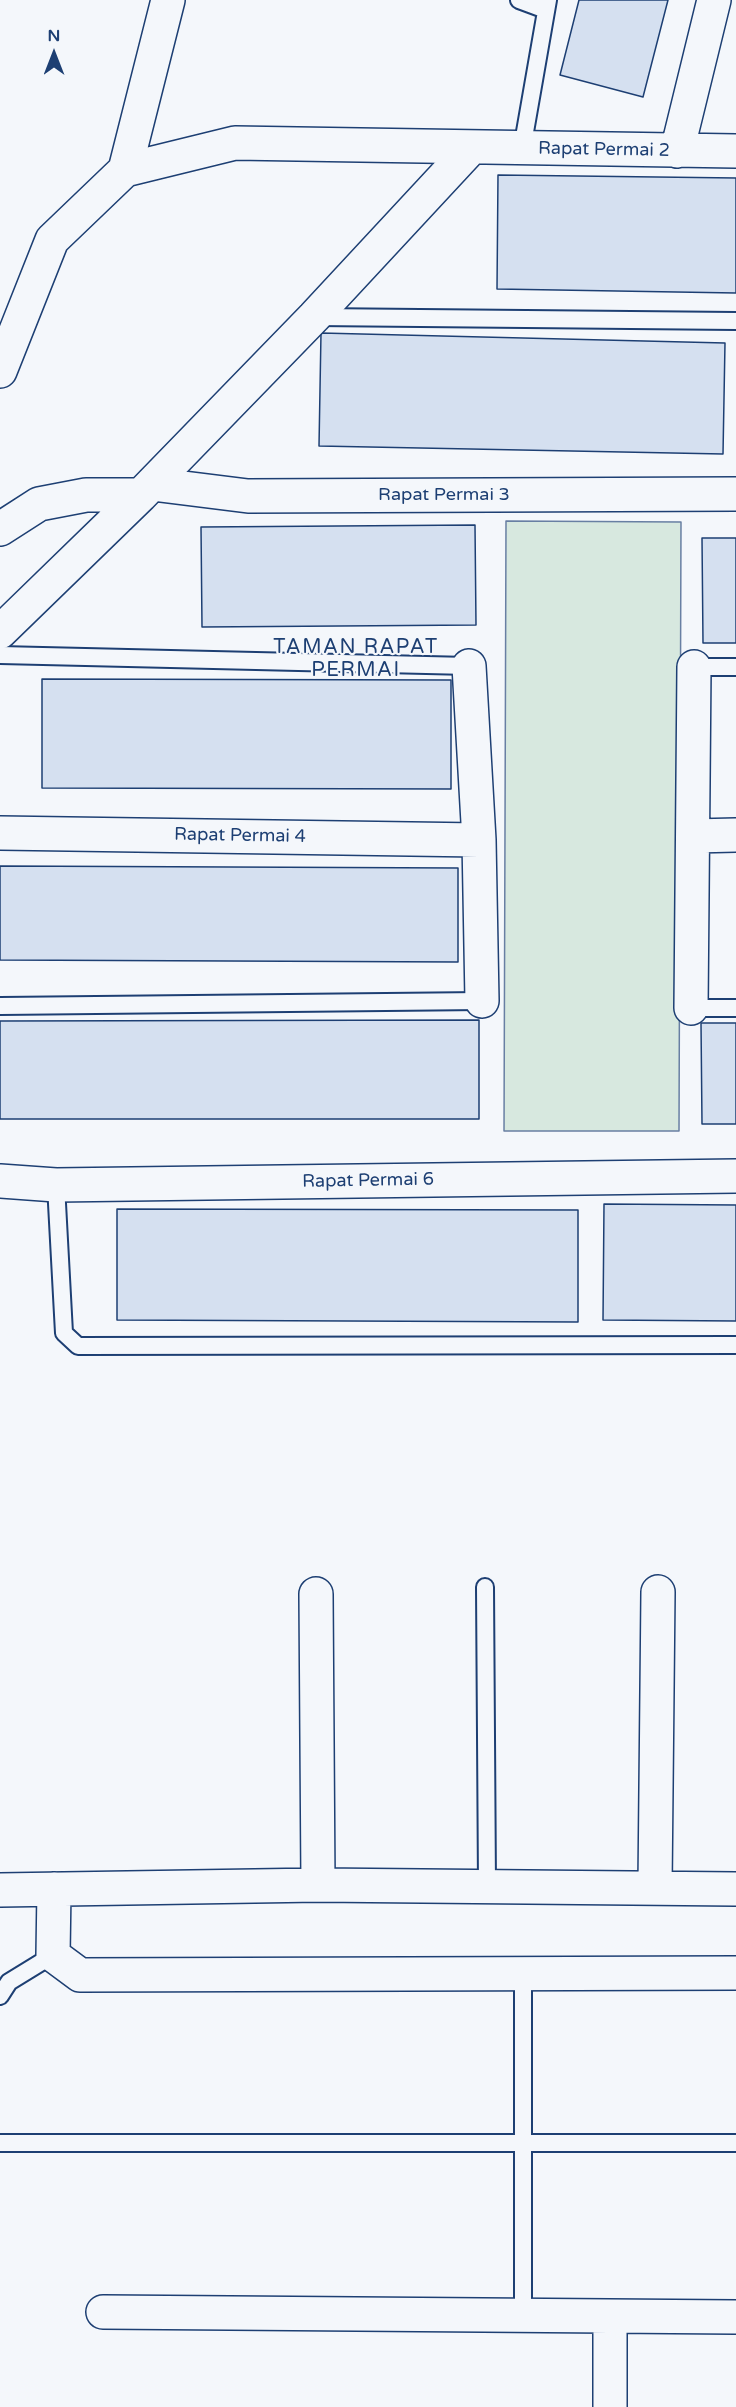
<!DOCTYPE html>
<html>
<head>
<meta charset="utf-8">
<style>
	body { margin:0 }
	#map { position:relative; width:736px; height:2407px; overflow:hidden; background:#f4f7fb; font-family:"Varela Round",sans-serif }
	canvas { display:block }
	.north { position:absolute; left:24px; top:24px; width:60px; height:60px; -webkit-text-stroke:4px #f4f7fb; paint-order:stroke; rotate:0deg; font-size:16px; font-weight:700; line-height:24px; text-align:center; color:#1d3f73 }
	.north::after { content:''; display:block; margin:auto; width:21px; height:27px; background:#1d3f73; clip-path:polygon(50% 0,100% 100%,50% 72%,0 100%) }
</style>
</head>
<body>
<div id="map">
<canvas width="736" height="2407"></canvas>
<div class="north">N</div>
</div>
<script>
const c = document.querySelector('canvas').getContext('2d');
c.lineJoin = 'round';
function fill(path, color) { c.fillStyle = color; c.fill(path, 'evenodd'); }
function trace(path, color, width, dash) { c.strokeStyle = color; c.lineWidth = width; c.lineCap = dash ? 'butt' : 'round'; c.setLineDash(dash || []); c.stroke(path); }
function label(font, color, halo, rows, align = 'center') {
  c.font = font + ' "Varela Round",sans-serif'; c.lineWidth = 4.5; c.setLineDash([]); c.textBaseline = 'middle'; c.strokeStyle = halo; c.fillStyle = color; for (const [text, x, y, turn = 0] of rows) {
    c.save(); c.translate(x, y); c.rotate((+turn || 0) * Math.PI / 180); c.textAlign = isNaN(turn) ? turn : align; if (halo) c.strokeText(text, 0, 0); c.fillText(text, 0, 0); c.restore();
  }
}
const green = new Path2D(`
	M506 521 681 522 679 1131H504Z`);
const building = new Path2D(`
	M579 0H668L643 97 560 75Z
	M498 175 736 178V293L497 289Z
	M321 333 725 343 723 454 319 446Z
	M475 525 476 625 202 627 201 527Z
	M702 538H736V643H703Z
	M42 679 451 680V789L42 788Z
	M0 866 458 868V962L0 960Z
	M479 1020V1119H0V1021Z
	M701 1023H736V1124H702Z
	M604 1204 736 1205V1321L603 1320Z
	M117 1209 578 1210V1322L117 1320Z`);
const service = new Path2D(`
	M519 0 546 10
	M522 149 548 0
	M315 317 736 321
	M0 655 469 666
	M694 667H736
	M0 1006 482 1001
	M691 1008H736
	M56 1185 64 1333 78 1346 736 1345
	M485 1587 487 1886
	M523 1974V2316
	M0 1996 9 1982 53 1955
	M0 2143H736`);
const minor = new Path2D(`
	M677 151 714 0
	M125 170 168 0
	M0 371 52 240 125 170 235 143 736 151
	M152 484 248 496 736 494
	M0 529 39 504 86 495H141
	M0 632 141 495 314 317 471 148
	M469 666 479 840 482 1001
	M0 833 479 840
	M694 836 736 835
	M691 1008 694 667
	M0 1181 56 1185 736 1176
	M316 1594 318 1885
	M655 1886 658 1592
	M54 1889 53 1955 80 1975 736 1973
	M0 1890 318 1885 736 1889
	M103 2312 736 2317
	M610 2407V2317`);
const streetNames = [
	["Rapat Permai 2",604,150,1],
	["Rapat Permai 3",444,495],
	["Rapat Permai 4",240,836,1],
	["Rapat Permai 6",368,1181,-1]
];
const neighbourhoodNames = [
	["TAMAN RAPAT",356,648],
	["PERMAI",356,671]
];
fill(green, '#d7e8df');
trace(green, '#687fa3', 1.5);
fill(building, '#d5e0f0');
trace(building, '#1d3f73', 1.5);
trace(service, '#1d3f73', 20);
trace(minor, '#1d3f73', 36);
trace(service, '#f4f7fb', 16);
trace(minor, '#f4f7fb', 33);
label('18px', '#1d3f73', '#f4f7fb', streetNames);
c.letterSpacing = '1.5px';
label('20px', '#1d3f73', '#f4f7fb', neighbourhoodNames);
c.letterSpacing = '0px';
</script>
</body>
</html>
